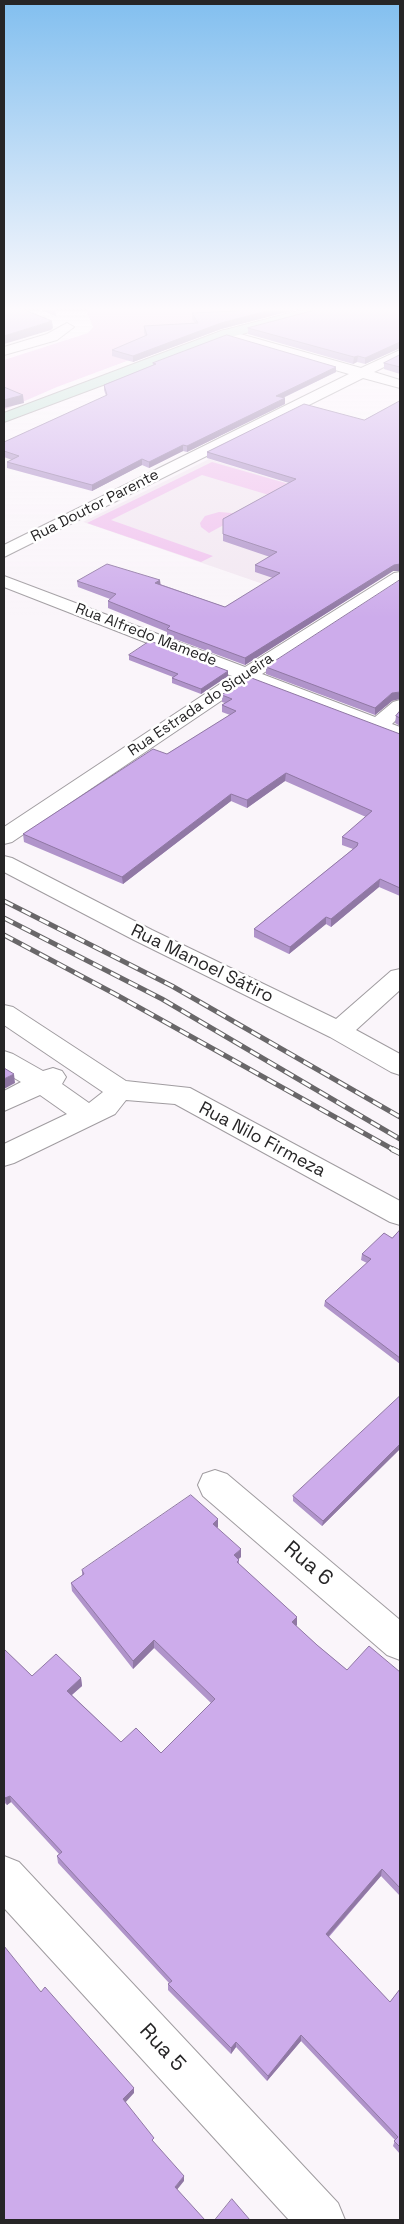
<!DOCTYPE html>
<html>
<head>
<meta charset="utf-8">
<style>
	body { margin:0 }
	#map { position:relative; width:404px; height:2224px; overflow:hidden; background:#faf5fa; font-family:"Space Grotesk",sans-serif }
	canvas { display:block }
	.frame { position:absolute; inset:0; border:5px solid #262526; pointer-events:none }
</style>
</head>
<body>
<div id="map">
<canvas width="404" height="2224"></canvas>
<div class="frame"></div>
</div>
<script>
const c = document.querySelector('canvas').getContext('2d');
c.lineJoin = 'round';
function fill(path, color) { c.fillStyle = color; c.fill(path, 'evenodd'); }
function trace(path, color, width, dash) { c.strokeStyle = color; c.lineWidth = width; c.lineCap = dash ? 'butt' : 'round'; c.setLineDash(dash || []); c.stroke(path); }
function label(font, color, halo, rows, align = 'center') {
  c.font = font + ' "Space Grotesk",sans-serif'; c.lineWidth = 5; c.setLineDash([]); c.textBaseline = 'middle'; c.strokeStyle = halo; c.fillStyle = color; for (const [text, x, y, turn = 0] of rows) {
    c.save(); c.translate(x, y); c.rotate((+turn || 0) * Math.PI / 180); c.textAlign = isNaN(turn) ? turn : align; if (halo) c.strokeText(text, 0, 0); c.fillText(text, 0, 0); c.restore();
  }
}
const built = new Path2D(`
	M209 459 317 492 324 605 83 522Z`);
const green = new Path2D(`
	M85 307H300L205 332 57 387 4 410V360L88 333 93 327Z
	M212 462 317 492 299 504 202 475 111 520 213 556 201 562 87 523Z
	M219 512 244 514 209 533 201 527 200 523 205 516Z`);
const street = new Path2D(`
	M67 323 74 327 57 340 4 355V347L47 334Z
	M226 330 361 368 400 350V359L374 372 400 380V388L363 378 4 557V545L349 374 221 337 219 334 221 331Z
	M400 572V584L262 674 375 717 393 702 400 700V716L392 724 400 727V740L249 682 12 842 4 844V827L232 676 4 587V576L245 667 394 573Z
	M4 856 12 858 152 930 336 1019 391 971 400 969V990L356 1030 400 1054V1075L391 1072 330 1037 134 940 4 872Z
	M4 1005 13 1007 126 1081 190 1088 400 1201V1225L390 1222 175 1104 126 1100 115 1114 14 1163 4 1166V1144L67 1114 40 1095 4 1111V1091L21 1082 4 1072V1051L13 1054 43 1071 53 1068 62 1071 66 1077 62 1084 89 1103 103 1092 4 1025Z
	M215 1470 227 1474 400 1620V1660L387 1655 203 1496 198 1485 203 1474Z
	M4 1856 19 1862 338 2203 345 2220H289L4 1908Z`);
const secondary = new Path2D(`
	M313 307H333L331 310 231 337 4 422V413L221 331Z`);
const railFar1 = new Path2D(`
	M4 901 172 986 400 1117
	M4 918 162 999 400 1139
	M4 935 115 994 394 1150`);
const rail = new Path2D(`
	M392 1149 400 1153`);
const wall = new Path2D(`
	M32 307H55L56 316Z
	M233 307H306L221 329 133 362 112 356V350L145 336 144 332V326L195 323 192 319V313L235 311Z
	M400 307V348L365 364 357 362 353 364 248 334V328Z
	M400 355V374L384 369V363Z
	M153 363 336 367V372L283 398 285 404 187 452 183 451 149 468 142 465 92 491 7 468V462L12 460 4 457V442L106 396 104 390V385L153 365Z
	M400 401V571H393L245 665 167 636V632L108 608V601L110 599 78 587 77 581 160 580V584L225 607 273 578 255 572V565L270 557 223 541V519L289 483 207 458V452L364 420Z
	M129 655 228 676 201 694 172 683V678L173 677 129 660Z
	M266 667 392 701 375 715 266 674Z
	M222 695 400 734V896L379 887 331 927 326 924 289 954 254 937V929L353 849 342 845V837L366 817 285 781 247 808 231 801 123 884 24 842 23 834 167 754 230 715 222 712V705L225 703 222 702Z
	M400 711V726L395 723 396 716Z
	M400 1230V1364L324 1306 325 1301 367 1263 361 1260 362 1254 392 1238Z
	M400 1396V1449L322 1526 293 1501V1496Z
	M218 1519V1527L217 1528 241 1557 238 1559 239 1560V1564L297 1617V1625L296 1626 317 1645 347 1670 400 1672V1896L381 1876 329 1937 390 2002 400 1989V2154L393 2146 395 2140 301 2041 267 2081 236 2047 231 2054 168 1990V1984L169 1983 58 1863 57 1856 59 1854 11 1802 7 1805 4 1802V1649L32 1676 81 1678 82 1686 72 1695 121 1742 161 1753 211 1703 154 1648 133 1669 72 1591 71 1583 82 1576V1570Z`);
const shadedWall = new Path2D(`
	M282 307H306L221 329 133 362V356L221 323Z
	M52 321 53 328 51 330 4 344V336Z
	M400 342V348L365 364V358Z
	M358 356 357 362 353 364 354 357Z
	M336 367V372L276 401V396Z
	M23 395 24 403 4 408V400Z
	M285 398V404L187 452V446Z
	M183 445V451L149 468V462Z
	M142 459V465L92 491V485Z
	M400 564V571H393L245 665V658L394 565Z
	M160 580 161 587 155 583Z
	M228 671V676L201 694V689Z
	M400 692V699L392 701 375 715V708L392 693Z
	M286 773 285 781 247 808V800Z
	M231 794V801L123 884 122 877Z
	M380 879 379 887 331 927V919Z
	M326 917V924L289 954 290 947Z
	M14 1074 15 1083 4 1089V1079Z
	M400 1444V1449L322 1526 323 1521Z
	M218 1519V1527L213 1532V1524Z
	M241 1549V1557L234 1563V1555Z
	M297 1617V1625L292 1630V1622Z
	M4 1619 5 1627 4 1629Z
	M154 1640V1648L133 1669V1661Z
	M81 1678 82 1686 68 1698 67 1691Z
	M10 1796 11 1802 7 1805 5 1798Z
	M382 1869 381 1876 325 1940 326 1934Z
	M301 2035V2041L267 2081 268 2076Z
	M236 2042V2047L231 2054V2048Z
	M134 2088V2093L124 2104 123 2099Z
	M184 2176V2181L176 2191 175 2187Z`);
const building = new Path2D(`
	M4 307H17L52 321 4 336Z
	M236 307H282L221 323 133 356 112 350 147 335 144 326 198 323 192 313 237 311Z
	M327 307H400V342L365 358 358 356 354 357 248 328Z
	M227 335 336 367 276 396 285 398 187 446 183 445 149 462 142 459 92 485 7 462 19 456 4 451V442L107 395 104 385 156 364 153 363Z
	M400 355V367L384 363Z
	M4 387 23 395 4 400Z
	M400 401V564L394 565 245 658 167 629 170 626 108 601 116 594 77 581 107 564 160 580 155 583 225 607 280 573 255 565 277 552 223 534V519L296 479 207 452 304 404 364 420Z
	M400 580V692L392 693 375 708 266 667Z
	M150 641 228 671 201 689 172 678 178 674 129 655Z
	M249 677 400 734V888L380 879 331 919 326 917 290 947 254 929 357 846 358 843 342 837 372 811 286 773 247 800 231 794 122 877 23 834 153 749 167 754 236 711 222 705 232 699 222 695Z
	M400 711V718L396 716Z
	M4 1068 14 1074 4 1079Z
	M400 1230V1358L325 1301 371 1259 362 1254 384 1233 392 1238Z
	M400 1396V1444L323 1521 293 1496Z
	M191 1495 218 1519 213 1524 241 1549 234 1555 239 1560 237 1562 297 1617 292 1622 317 1645 347 1670 369 1646 400 1672V1888L382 1869 326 1934 390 2002 400 1989V2147L394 2141 398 2137 301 2035 268 2076 236 2042 231 2048 168 1984 172 1981 57 1856 62 1852 10 1796 5 1798 4 1796V1649L32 1676 56 1654 81 1678 67 1691 121 1742 136 1728 161 1753 215 1699 154 1640 133 1661 71 1583 84 1574 82 1570Z
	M4 1946 41 1992 45 1987 134 2088 123 2099 154 2138 152 2140 184 2176 175 2187 205 2220H4Z
	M232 2199 250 2220H215Z`);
const farStreetnames = [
	["Rua Doutor Parente",95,506,-27],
	["Rua Alfredo Mamede",146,635,21],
	["Rua Estrada do Siqueira",201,705,-34]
];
const streetNames = [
	["Rua Manoel Sátiro",202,964,26],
	["Rua Nilo Firmeza",262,1140,28]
];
const nearStreetnames = [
	["Rua 6",308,1564,40],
	["Rua 5",162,2048,47]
];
fill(built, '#f2e7f1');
fill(green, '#f0c2ee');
trace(street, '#a09ca0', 2);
trace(secondary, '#a09ca0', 2);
fill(street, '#fff');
fill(secondary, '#c0e2d4');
trace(railFar1, '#696769', 5);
trace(rail, '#696769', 6);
trace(railFar1, '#fff', 3, [10]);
trace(rail, '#fff', 4.5, [13]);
fill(wall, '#b094ca');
fill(shadedWall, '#9078a4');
fill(building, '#cdaceb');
trace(building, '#9078a4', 1);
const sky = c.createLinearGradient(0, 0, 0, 618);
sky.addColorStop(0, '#82bfef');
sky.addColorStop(0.5, '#fdfafd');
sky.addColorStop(1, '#fdfafd00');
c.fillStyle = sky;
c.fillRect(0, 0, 404, 618);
label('15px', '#262526', '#fff', farStreetnames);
label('18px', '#262526', '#fff', streetNames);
label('21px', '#262526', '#fff', nearStreetnames);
</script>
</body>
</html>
